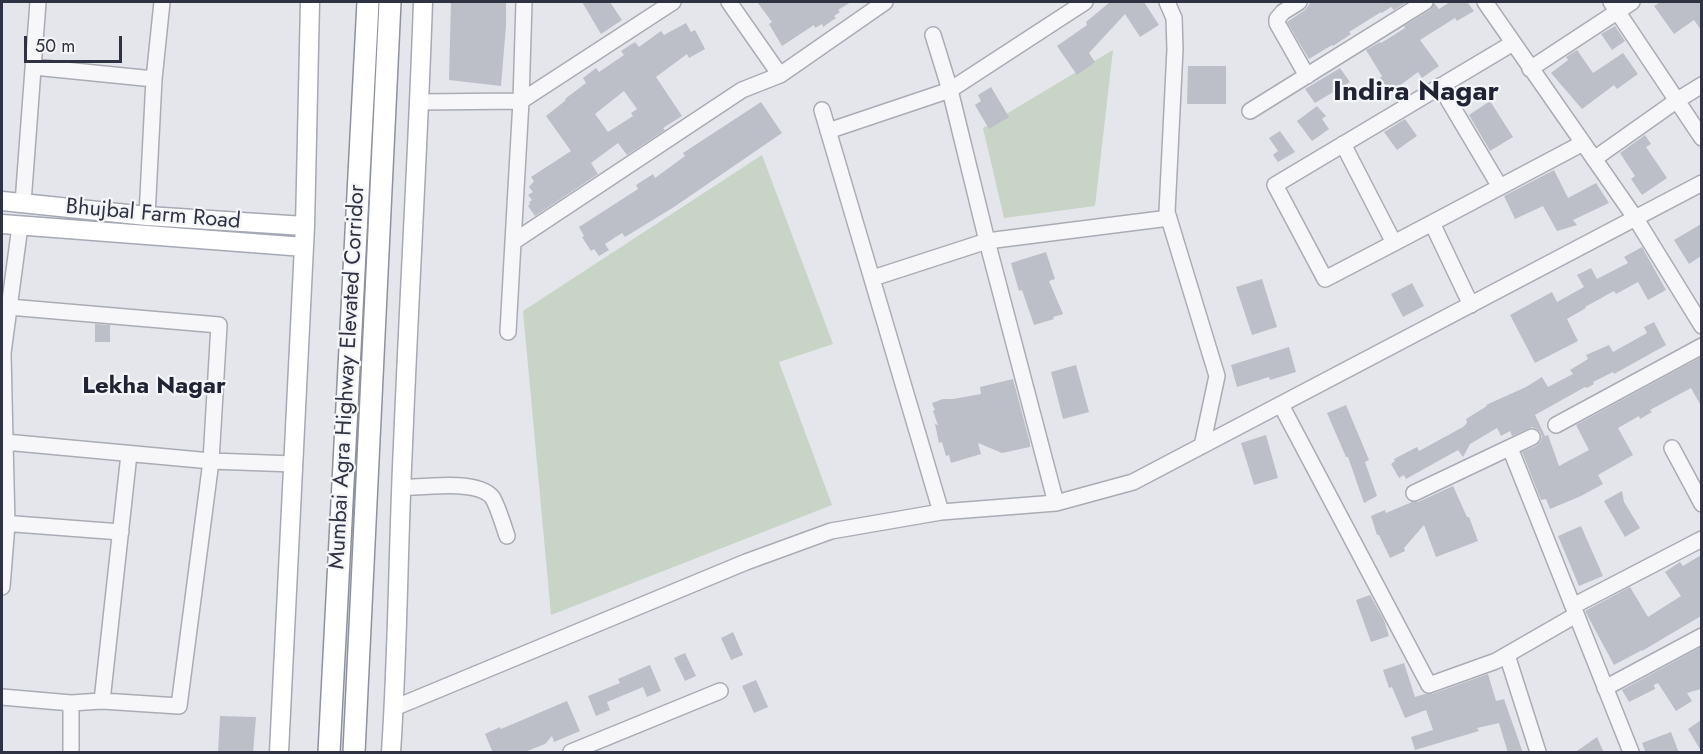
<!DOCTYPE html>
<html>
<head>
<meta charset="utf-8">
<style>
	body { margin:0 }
	#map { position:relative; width:1703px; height:754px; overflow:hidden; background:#e4e6eb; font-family:Jost,sans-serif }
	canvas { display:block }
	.frame { position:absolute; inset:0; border:3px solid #2e3242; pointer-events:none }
	.scale { position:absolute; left:24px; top:36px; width:98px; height:27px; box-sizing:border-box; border:3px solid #2e3242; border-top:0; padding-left:8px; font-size:18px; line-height:21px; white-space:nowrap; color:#2e3242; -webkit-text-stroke:4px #f4f5f8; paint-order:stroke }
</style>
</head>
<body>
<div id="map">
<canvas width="1703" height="754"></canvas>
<div class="frame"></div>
<div class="scale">50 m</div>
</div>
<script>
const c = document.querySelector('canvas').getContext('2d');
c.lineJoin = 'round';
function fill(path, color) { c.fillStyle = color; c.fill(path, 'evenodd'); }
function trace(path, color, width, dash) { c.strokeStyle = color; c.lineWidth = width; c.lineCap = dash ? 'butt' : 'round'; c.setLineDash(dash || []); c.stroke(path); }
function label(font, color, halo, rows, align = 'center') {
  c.font = font + ' Jost,sans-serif'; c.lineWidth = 4.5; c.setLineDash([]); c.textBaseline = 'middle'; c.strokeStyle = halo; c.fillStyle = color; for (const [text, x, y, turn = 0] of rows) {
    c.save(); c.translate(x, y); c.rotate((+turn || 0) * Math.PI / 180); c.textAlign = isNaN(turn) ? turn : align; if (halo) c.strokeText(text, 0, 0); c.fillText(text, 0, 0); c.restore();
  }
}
const green = new Path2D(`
	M1113 50 1095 206 1004 218 983 128Z
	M762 155 833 344 779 362 832 505 551 615 523 311Z`);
const building = new Path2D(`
	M451 2H506V26L501 86 449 80Z
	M582 2H610L622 20 601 34Z
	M757 2H851L838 10 840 12 834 16 836 18 823 27 822 24 815 28 814 25 782 46 769 24 772 22Z
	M1110 2H1144L1159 25 1140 37 1125 14 1089 53 1095 62 1077 75 1057 46 1087 25 1086 22Z
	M1311 2H1407L1394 10 1391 7 1382 13 1381 12 1349 32 1351 34 1333 46 1332 45 1309 59 1287 22 1305 10Z
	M1450 2H1467L1474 11 1457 21 1455 18 1420 40 1439 66 1422 78 1418 72 1391 92 1380 78 1382 76 1366 50 1380 42 1381 43 1405 28 1404 26 1430 10 1434 3 1439 9Z
	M1660 2H1701V30L1694 20 1674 34 1654 6Z
	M686 23 691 32 695 30 705 49 689 58 687 54 656 77 682 116 663 128 665 130 627 155 618 143 591 163 598 174 535 216 528 206 530 204 529 202 532 200 528 195 533 192 529 187 534 181 531 177 571 151 546 116 566 100 565 99 586 83 583 78 596 68 599 72 624 55 621 51 635 42 639 47 661 31 664 35ZM624 91 637 109 631 113 633 116 608 132 595 114Z
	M1615 26 1625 41 1612 50 1601 34Z
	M1577 50 1593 73 1623 53 1638 74 1617 89 1614 85 1582 109 1551 73 1568 60 1566 57Z
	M1188 66H1226V104H1187Z
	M1340 68 1350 82 1315 103 1305 89Z
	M991 87 1009 117 989 129 975 105 981 101 978 95Z
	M1490 101 1513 137 1490 151 1469 115Z
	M761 102 782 133 674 207 625 237 622 233 605 244 609 250 599 256 594 249 591 251 582 237 584 236 579 227 638 189 636 185 653 174 655 178 685 156 683 153Z
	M1317 106 1326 116 1322 119 1329 129 1312 141 1297 121Z
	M1405 119 1417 136 1397 150 1384 132Z
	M1280 131 1295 152 1278 162 1273 155 1278 151 1269 138Z
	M1645 135 1651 144 1646 147 1667 178 1642 195 1631 179 1635 176 1620 153Z
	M1554 170 1568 198 1596 183 1609 203 1573 220 1577 225 1557 231 1543 206 1515 219 1504 196Z
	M1701 224V256L1689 264 1674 240Z
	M1642 247 1666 290 1648 300 1638 282 1616 294 1614 291 1585 307 1586 308 1567 319 1578 341 1535 363 1510 315 1552 292 1557 302 1584 287 1577 275 1591 268 1597 279 1628 263 1624 257Z
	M1046 252 1055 279 1049 281 1063 314 1053 317 1054 319 1034 325 1022 290 1019 291 1011 263Z
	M1262 279 1277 327 1252 335 1236 287Z
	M1412 283 1424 306 1403 317 1391 294Z
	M1654 322 1666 345 1614 374 1613 372 1593 382 1594 384 1587 388 1585 387 1535 415 1545 436 1548 435 1559 466 1589 450 1576 425 1701 357V406L1691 388 1650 410 1652 412 1640 419 1639 416 1618 428 1633 455 1598 475 1603 484 1581 496 1550 509 1546 499 1541 500 1522 452 1536 446 1540 442 1542 437 1540 432 1537 429 1532 427 1512 436 1510 431 1501 436 1497 428 1470 444 1463 457 1458 450 1406 479 1404 475 1399 478 1391 464 1395 461 1394 459 1417 447 1419 451 1463 427 1467 423 1466 419 1487 406 1486 405 1526 387 1542 377 1548 387 1573 374 1570 370 1588 359 1586 355 1609 345 1613 352 1647 333 1644 327Z
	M95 324 110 325V342H95Z
	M1289 347 1296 372 1270 380 1269 377 1237 387 1231 365Z
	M1076 365 1089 412 1063 419 1051 372Z
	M1013 379 1030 443V447L1002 453 978 443 981 454 951 463 949 455 946 456 942 442 939 443 935 424 938 425 933 411 935 410 932 403 943 399H953L981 394 980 387Z
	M1346 405 1369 460 1365 462 1377 496 1364 503 1348 457H1346L1327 413Z
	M1266 435 1278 478 1254 485 1241 443Z
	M1453 486 1467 517H1469L1478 541 1436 557 1424 525 1404 548 1405 551 1390 558 1379 535H1377L1371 516 1385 510 1386 513 1412 502H1418Z
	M1622 491 1624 502 1640 528 1625 537 1604 501Z
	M1581 526 1603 576 1579 586 1558 536Z
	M1701 555V616L1642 651V650L1614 665 1585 611 1630 587 1648 617 1681 596 1665 572 1680 562 1683 566Z
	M1370 595 1384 620 1389 636 1371 642 1356 600Z
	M733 632 743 655 731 660 721 638Z
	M1701 647V689L1687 693 1692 701 1676 711 1658 683 1654 685 1655 689 1629 702 1622 690Z
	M685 653 696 676 685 681 674 658Z
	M1404 663 1415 697 1425 694H1432L1488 674 1496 701 1504 699 1523 753H1508L1499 723 1477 728 1479 731 1415 750 1411 737 1433 730 1426 710 1405 718 1392 687 1389 688 1383 670Z
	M650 665 661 691 647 697 643 687 607 702 610 710 596 716 588 696 620 683 618 679Z
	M756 680 768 707 754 713 742 686Z
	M567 701 580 731 554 742 552 736 545 744 522 753H493L485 734 500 727 501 729Z
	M220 716 256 717 253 753H218Z
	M1701 720V751L1688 729Z
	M1671 732 1679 753H1646L1642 743Z
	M1597 737 1604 753H1574Z`);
const minor = new Path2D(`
	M673 2 521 101 513 242 742 90 780 75
	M729 2 780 75 885 2
	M1167 2 1174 18 1175 49 1167 212 1217 376 1202 446
	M1299 2 1283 12 1277 19V23L1307 76
	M1485 2 1636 219 1702 326
	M1611 2 1702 138
	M34 67 154 79
	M1530 69 1632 2
	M1440 86 1500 187
	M420 102 521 101 524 2
	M822 110 941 512
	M1250 111 1425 2
	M828 131 950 90 933 35
	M1343 144 1394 243 1432 223 1471 305
	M1594 159 1676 101 1702 85
	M23 203 38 2
	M147 216 154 79 162 2
	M1432 223 1583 143
	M1394 243 1325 279 1275 185 1513 43
	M873 278 987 241 1169 218
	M9 307 219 325 211 461 179 706 102 701 71 703
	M508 332 513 242
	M2 353H3L20 226
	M3 353 5 442 211 461 294 464
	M1281 405 1429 685 1496 661 1576 615
	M1556 425 1702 346
	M1510 448 1631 752
	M1672 448 1702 504
	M401 488C423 487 477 479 492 497 497 504 504 527 507 536
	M1414 493 1532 437
	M1056 503 987 241 950 90 1085 2
	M2 523 121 532
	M2 587 7 524 5 442
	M1573 606 1702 539
	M1507 655 1538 752
	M1605 688 1702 636
	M2 697 71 703V752
	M102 701 129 454
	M394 708 746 562 831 531 941 512 1056 503 1133 482 1702 183
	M571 752 720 691`);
const major = new Path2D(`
	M2 201 147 216 305 226
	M2 224 304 247
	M279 752 305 226 310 2
	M391 752C398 650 398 547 403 445 409 297 418 149 423 2`);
const highway = new Path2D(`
	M329 752 368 2
	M354 752 390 2`);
const streetNames = [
	["Bhujbal Farm Road",153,215,5],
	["Mumbai Agra Highway Elevated Corridor",348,377,-87]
];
const neighbourhoodNames = [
	["Lekha Nagar",154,387]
];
const districtNames = [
	["Indira Nagar",1416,93]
];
fill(green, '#c8d4c6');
fill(building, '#bcbfc7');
trace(minor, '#aaacb5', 18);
trace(major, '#a5a9b5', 21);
trace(highway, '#8d92a0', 24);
trace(minor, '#f7f7f9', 15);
trace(major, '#fff', 18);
trace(highway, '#fff', 21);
label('22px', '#2e3242', '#f4f5f8', streetNames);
label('bold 24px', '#1f2333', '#f4f5f8', neighbourhoodNames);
label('bold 28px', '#1f2333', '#f4f5f8', districtNames);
</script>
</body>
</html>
